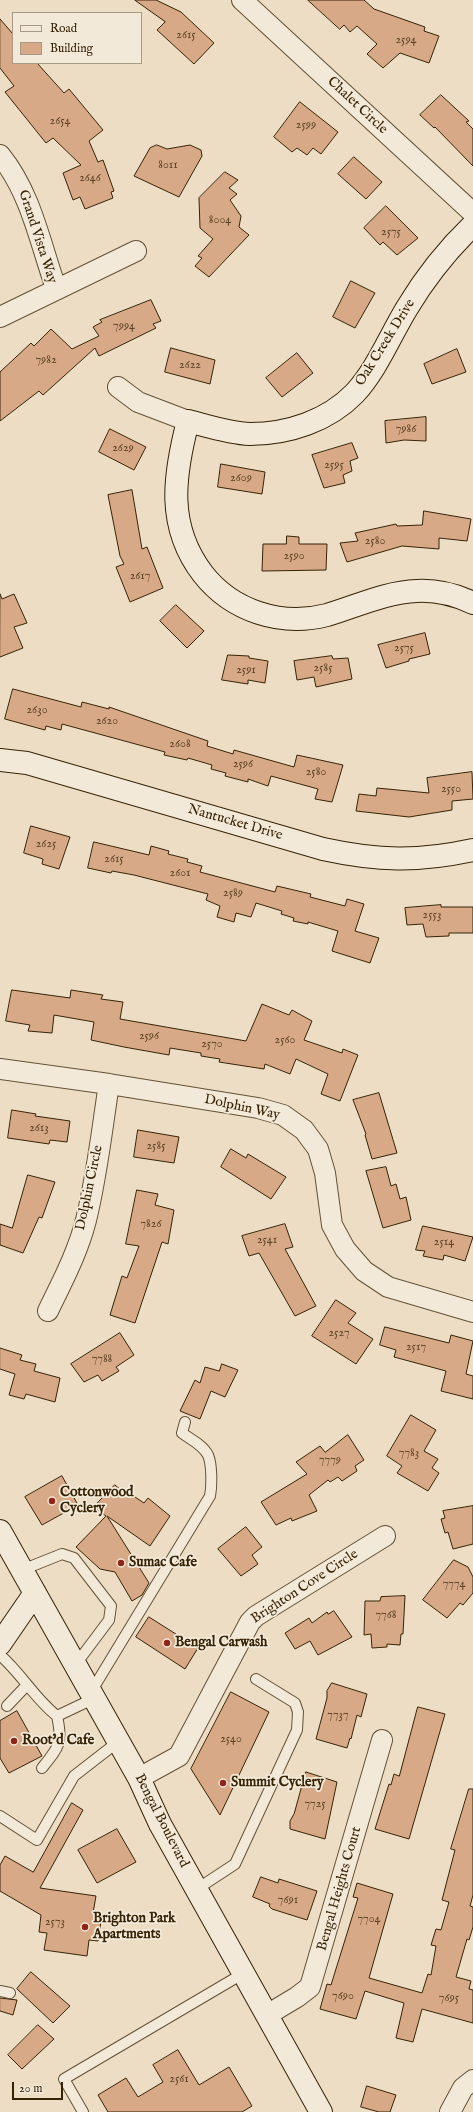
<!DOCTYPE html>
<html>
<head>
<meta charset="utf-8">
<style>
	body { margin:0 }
	#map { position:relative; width:473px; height:2112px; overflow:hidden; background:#ecddc4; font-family:"IM FELL English",serif }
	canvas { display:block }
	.legend { position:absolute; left:12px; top:12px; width:130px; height:52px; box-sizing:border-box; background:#f3e9d9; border:1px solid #a79a85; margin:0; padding:5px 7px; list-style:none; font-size:12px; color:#362306 }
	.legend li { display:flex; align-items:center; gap:8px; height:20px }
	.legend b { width:20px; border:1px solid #a79a85 }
	.scale { position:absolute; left:12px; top:2082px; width:51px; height:18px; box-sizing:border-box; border:2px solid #362306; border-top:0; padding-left:5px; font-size:12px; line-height:14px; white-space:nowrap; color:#362306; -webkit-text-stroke:3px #f3e9d9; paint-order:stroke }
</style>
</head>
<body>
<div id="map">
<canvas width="473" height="2112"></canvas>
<ul class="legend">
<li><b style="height:5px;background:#f3e9d9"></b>Road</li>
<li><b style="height:11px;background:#d8a986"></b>Building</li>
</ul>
<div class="scale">20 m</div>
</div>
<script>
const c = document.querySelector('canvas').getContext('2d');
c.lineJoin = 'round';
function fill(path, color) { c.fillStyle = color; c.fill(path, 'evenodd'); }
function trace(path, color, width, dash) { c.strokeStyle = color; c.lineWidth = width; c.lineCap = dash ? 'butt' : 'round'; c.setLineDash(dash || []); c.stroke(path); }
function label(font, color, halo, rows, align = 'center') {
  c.font = font + ' "IM FELL English",serif'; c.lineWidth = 3.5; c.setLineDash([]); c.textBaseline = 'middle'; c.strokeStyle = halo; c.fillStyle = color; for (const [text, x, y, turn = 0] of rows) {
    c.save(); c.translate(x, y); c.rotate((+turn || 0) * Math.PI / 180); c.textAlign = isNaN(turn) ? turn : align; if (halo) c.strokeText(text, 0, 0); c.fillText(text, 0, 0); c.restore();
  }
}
const building = new Path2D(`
	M135 0H156L181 12 214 43 194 64 157 30 165 22Z
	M308 0H364L374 9 425 27 424 31 439 36 429 63 400 53 383 68 367 54 377 44 357 26 350 32 344 25 340 29Z
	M0 19 13 34V63H37L64 93 69 89 103 130 89 141 98 162 103 160 114 191 111 192 113 198 85 209 80 197 73 200 63 173 81 165 53 138 46 143 5 92 14 86 0 68Z
	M441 95 469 121 466 122 473 129V166L435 127 434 128 420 115Z
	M300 102 338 132 321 154 313 148 307 155 297 148 292 152 274 137Z
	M157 145 167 149 190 145 201 150 202 156 179 197 134 176 150 148Z
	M354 157 382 182 366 199 338 174Z
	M225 172 238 180 229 188 237 194 230 200 241 216 239 227 249 235 209 277 195 266 202 258 198 256 213 239 200 228 199 198Z
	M386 206 418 238 397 255 383 242 380 245 364 228Z
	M351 281 375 293 355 328 333 317Z
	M151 300 161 321 153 324 156 328 99 356 95 348 43 395 39 391 0 421V372L31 343 34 346 51 329 72 349 99 336 93 327 102 322 100 320Z
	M171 348 215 360 210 384 165 372Z
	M457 349 466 372 432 384 424 364Z
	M297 353 313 373 282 397 266 378Z
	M426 417V441L404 440 386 443 385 421Z
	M110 429 146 447 134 470 99 452Z
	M352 443 358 458 350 461 352 471 343 475 345 483 324 488 312 455Z
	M221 464 265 472 262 494 218 487Z
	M132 490 142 549 147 547 163 588 130 602 116 567 124 564 120 556 108 495Z
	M424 511 471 519 467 541 439 538V549L402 546 347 562 340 543 358 541 355 533 396 524 397 526 422 525Z
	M287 536 299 537V544H327L326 570 262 571 263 544H286Z
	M0 594 2 599 14 594 27 623 14 627 23 648 0 657Z
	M176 605 204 631 187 648 160 621Z
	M425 633 430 654 409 659V661L386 668 378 645Z
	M228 655 249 656V658L268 661 265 683 248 680V684L222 680Z
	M332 656 333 659 348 658 352 679 316 687 314 677 297 680 294 661Z
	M13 689 81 707 82 702 109 709V707L208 741 207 746 233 754 234 750 294 767 297 755 343 765 332 802 315 799 318 789 271 776 268 786 248 779V782L225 776 226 773 211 769 212 765 188 758 187 760 164 755 165 752 62 724 61 730 46 726 45 730 5 719Z
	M472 772 473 799 452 801V810L409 817 356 811 359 794 376 796 377 788 429 793 427 778Z
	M31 826 70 837 59 869 42 864 43 859 24 853Z
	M94 842 149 855 151 846 169 851 168 854 188 859 187 862 202 866 200 872 275 892 277 886 311 894 310 897 345 906 347 899 364 904 355 931 379 938 370 963 332 951 338 931 308 922V924L293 921 294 918 281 914 282 911 256 903 251 917 236 913 234 922 217 917 220 906 206 900 208 894 134 875 112 871 111 873 88 868Z
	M441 905V907H473V933H449V936L426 937 423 924 407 925 405 908Z
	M12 990 70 998 71 990 103 995 101 999 123 1002 120 1019 246 1041 262 1004 289 1015 292 1010 312 1021 304 1040 342 1053 343 1049 358 1055 340 1101 321 1094 328 1074 296 1059 290 1074 265 1064 264 1069 219 1062 220 1059 201 1056V1053L170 1048 169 1055 124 1047 91 1040 94 1022 54 1015 52 1033 28 1031 30 1025 6 1021Z
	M379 1093 397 1153 372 1159 365 1135 366 1134 353 1100Z
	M12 1110 36 1114 35 1116 70 1121 67 1142 50 1140 49 1144 8 1138Z
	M138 1130 179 1137 174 1163 134 1157Z
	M231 1149 246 1158 248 1154 286 1177 271 1199 221 1167Z
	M386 1167 391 1186 396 1184 400 1199 406 1197 411 1220 383 1228 366 1171Z
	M28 1175 55 1182 42 1218 39 1217 23 1253 0 1245V1224L12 1228Z
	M137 1190 158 1194 155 1205 174 1210 168 1244 162 1242 135 1323 110 1315 122 1276 127 1278 139 1246 126 1244Z
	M285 1224 293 1247 285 1249 316 1306 295 1316 259 1253 249 1256 242 1236Z
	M423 1226 473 1237 465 1261 444 1255 443 1260 423 1256 425 1251 416 1250Z
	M336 1300 356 1313 348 1323 373 1339 356 1364 312 1336Z
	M385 1327 449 1343 451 1335 473 1341 466 1374 473 1376V1399L441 1391 446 1371 394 1357 396 1350 380 1345Z
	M120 1333 134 1355 116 1367 119 1371 102 1381 98 1375 84 1382 71 1364Z
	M0 1348 22 1355 20 1360 36 1364 34 1371 60 1378 55 1402 26 1394 24 1399 9 1395 15 1374 0 1369Z
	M222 1364 238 1370 225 1397 211 1391 200 1419 180 1411 195 1380 200 1383 205 1367 219 1371Z
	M411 1415 436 1430 424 1451 438 1459 432 1468 439 1473 428 1491 397 1473 402 1466 387 1456Z
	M348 1435 364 1460 355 1466 357 1471 342 1481 338 1477 330 1482 328 1480 309 1495 317 1511 292 1521 291 1518 276 1525 261 1502 307 1474 296 1462 320 1446 325 1452Z
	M62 1476 78 1505 42 1525 25 1497Z
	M115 1485 129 1497 132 1495 144 1503 148 1498 170 1516 150 1546 107 1516 149 1583 142 1595 132 1601 115 1572 100 1569 76 1547 106 1516 94 1507Z
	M473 1506V1544L453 1549 448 1532 445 1533 441 1519 445 1518 443 1511Z
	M246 1527 262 1547 252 1555 258 1564 241 1576 218 1549Z
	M454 1560 468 1567 473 1577V1593L463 1605 460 1603 447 1618 423 1600Z
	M405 1596 403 1634H401L400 1645 387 1644V1647L372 1648 371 1634 364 1635 365 1601H380L381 1597Z
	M334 1611 352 1637 318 1655 310 1641 295 1649 285 1633 309 1618 312 1623 327 1612 328 1614Z
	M149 1617 198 1648 185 1669 136 1637Z
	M332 1683 367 1694 361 1717 357 1715 351 1739 350 1738 347 1748 316 1739 327 1698V1691Z
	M231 1692 269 1712 220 1815 191 1769Z
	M418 1707 445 1714 409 1839 375 1829 389 1784 391 1785 394 1774 399 1776Z
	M17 1711 42 1756 9 1773 0 1758V1721Z
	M306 1772 337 1782 325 1839 290 1829V1821L294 1814Z
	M469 1789H473V1895L470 1906 473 1907V1927L469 1940 467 1939 456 1977 471 1981 469 1989 473 1990V2023L422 2009 413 2042 396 2038 404 2003 365 1991 356 2019 320 2009 327 1984 331 1985 358 1898 353 1897 357 1883 393 1894 369 1978 422 1993 428 1974 431 1975 436 1946 431 1945 436 1929 441 1930 449 1902 442 1900 455 1850 451 1849Z
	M72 1803 83 1810 40 1888 96 1896 93 1913 102 1914 98 1941 89 1940 87 1956 44 1950 47 1933 39 1932 41 1915 0 1891V1865L5 1856 33 1872Z
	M117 1829 136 1862 97 1883 78 1850Z
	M261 1877 278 1883 279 1879 317 1891 307 1920 272 1909 269 1906 270 1904 253 1897Z
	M31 1972 70 2006 53 2023 17 1989Z
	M0 1998 17 2000 13 2015 0 2011Z
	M38 2025 54 2039 22 2069 8 2055Z
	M178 2050 199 2085 229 2067 252 2106 242 2112H108L98 2095 126 2078 138 2097 163 2082 153 2065Z
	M367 2086 396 2095 390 2112H379L361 2107Z`);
const lane = new Path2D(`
	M22 1570 62 1554 74 1558 111 1606 109 1620 76 1664
	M0 1655C21 1673 35 1699 57 1716L95 1698
	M91 1692 210 1496C212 1486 212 1464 208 1455 203 1445 190 1439 182 1433L185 1422
	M7 1706 27 1685
	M42 1768C59 1747 63 1743 57 1716
	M0 1816 37 1840 74 1776 119 1741
	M197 1889 235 1864 297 1730 298 1712 295 1703 256 1679
	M0 1991 10 1993
	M83 2112 64 2079 244 1973`);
const street = new Path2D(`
	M242 0 473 213
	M0 155C31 193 40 243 56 288
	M0 317 136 251
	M118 387 138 402 188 421
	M0 1069 109 1084 258 1108 283 1115 304 1130 318 1149 325 1173 332 1225 345 1249 364 1271 388 1287 473 1312
	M48 1311C62 1282 78 1252 86 1220 97 1176 102 1129 109 1084
	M139 1778 179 1756 250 1622 256 1616 385 1536
	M267 2015 297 1997 310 1987 382 1740
	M450 2112 463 2088 473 2080`);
const secondary = new Path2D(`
	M473 225C448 249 425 278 407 308 390 336 377 369 355 393 328 421 288 434 250 434 229 433 208 426 188 421 174 475 166 526 203 574 232 611 281 627 327 615 357 606 386 592 417 591 436 590 456 595 473 603
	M0 760 27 763 323 849C378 861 418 862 473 850
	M0 1531 139 1778 160 1824 321 2112
	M0 1644 35 1593`);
const markers = [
	[52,1501,4,"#8f2418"],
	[121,1563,4,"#8f2418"],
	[167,1643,4,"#8f2418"],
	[14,1741,4,"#8f2418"],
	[223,1783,4,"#8f2418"],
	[85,1927,4,"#8f2418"]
];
const numberNames = [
	["2615",186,36],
	["2594",406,41],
	["2654",60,122],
	["2599",306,126],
	["8011",168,166],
	["2646",90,179],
	["8004",220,221],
	["2575",391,233],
	["7994",124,327],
	["7982",46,361],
	["2622",190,366],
	["7986",406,430],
	["2629",123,449],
	["2595",334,466],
	["2609",241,479],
	["2580",375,542],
	["2590",294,557],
	["2617",140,577],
	["2575",404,649],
	["2585",323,669],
	["2591",246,671],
	["2630",37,711],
	["2620",107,722],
	["2608",180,745],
	["2596",243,765],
	["2580",316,773],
	["2550",451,790],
	["2625",46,845],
	["2615",114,860],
	["2601",180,874],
	["2589",233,894],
	["2553",432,916],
	["2596",149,1037],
	["2560",285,1041],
	["2570",212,1045],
	["2613",39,1129],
	["2585",156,1147],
	["7826",151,1225],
	["2541",267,1241],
	["2514",444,1243],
	["2527",339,1334],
	["2517",416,1348],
	["7788",102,1360],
	["7783",409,1454],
	["7779",330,1461],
	["7774",454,1585],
	["7768",386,1616],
	["7737",338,1716],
	["2540",231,1740],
	["7725",315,1805],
	["7691",288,1901],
	["7704",369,1920],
	["2573",55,1923],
	["7690",343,1997],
	["7695",449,1999],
	["2561",179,2080]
];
const streetNames = [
	["Chalet Circle",357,106,43],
	["Grand Vista Way",37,237,72],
	["Oak Creek Drive",386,343,-58],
	["Nantucket Drive",235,823,16],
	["Dolphin Way",242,1108,12],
	["Dolphin Circle",90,1188,-78],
	["Brighton Cove Circle",305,1587,-33],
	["Bengal Boulevard",161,1821,63],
	["Bengal Heights Court",340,1889,-74]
];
const poiNames = [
	["Cottonwood",60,1493],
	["Cyclery",60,1509],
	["Sumac Cafe",129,1563],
	["Bengal Carwash",175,1643],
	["Root'd Cafe",22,1741],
	["Summit Cyclery",231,1783],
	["Brighton Park",93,1919],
	["Apartments",93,1935]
];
fill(building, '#d8a986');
trace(building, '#362306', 1);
trace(lane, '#645236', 12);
trace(street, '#645236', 22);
trace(secondary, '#362306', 24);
trace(lane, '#f3e9d9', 10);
trace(street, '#f3e9d9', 20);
trace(secondary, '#f3e9d9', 22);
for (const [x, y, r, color] of markers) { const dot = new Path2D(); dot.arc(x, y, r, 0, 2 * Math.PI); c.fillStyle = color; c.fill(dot); trace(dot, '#f3e9d9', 1.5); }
label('12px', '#5e4426', null, numberNames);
label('14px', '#362306', '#f3e9d9', streetNames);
label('bold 14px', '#362306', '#f3e9d9', poiNames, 'left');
</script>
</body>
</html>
